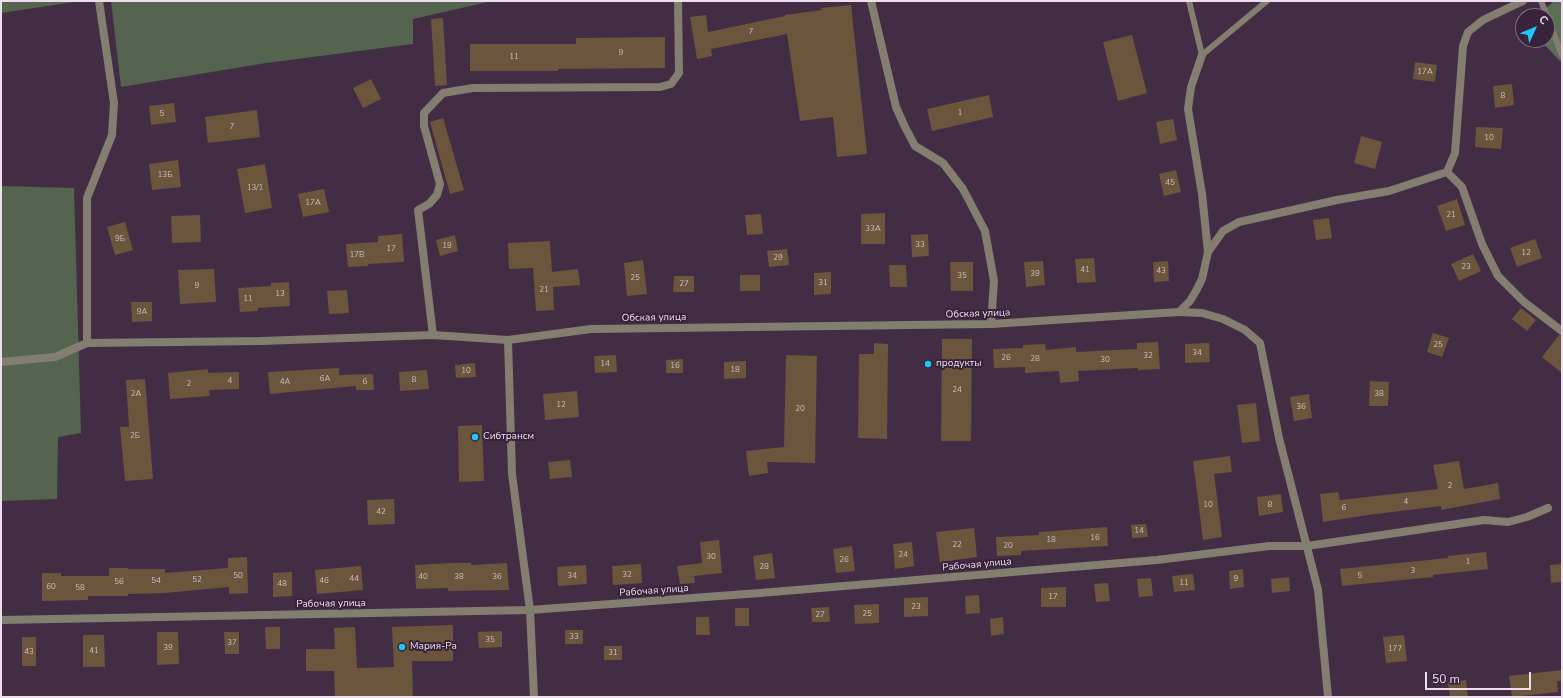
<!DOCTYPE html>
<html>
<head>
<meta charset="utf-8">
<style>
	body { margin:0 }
	#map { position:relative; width:1563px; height:698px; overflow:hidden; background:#432d45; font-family:"Nunito Sans",sans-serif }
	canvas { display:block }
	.frame { position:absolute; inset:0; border:2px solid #ecdeed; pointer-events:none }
	.north { position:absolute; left:1515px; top:8px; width:40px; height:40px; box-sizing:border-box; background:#38233a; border:1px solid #806e82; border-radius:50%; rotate:46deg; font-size:11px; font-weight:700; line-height:16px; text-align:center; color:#ecdeed }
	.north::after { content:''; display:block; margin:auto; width:14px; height:18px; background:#1ec9fd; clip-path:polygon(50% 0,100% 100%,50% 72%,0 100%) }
	.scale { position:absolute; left:1425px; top:672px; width:106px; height:18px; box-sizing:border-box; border:2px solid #ecdeed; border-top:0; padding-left:5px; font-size:12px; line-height:14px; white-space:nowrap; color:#ecdeed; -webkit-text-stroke:3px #38233a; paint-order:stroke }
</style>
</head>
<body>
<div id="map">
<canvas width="1563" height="698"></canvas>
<div class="frame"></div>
<div class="north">С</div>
<div class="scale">50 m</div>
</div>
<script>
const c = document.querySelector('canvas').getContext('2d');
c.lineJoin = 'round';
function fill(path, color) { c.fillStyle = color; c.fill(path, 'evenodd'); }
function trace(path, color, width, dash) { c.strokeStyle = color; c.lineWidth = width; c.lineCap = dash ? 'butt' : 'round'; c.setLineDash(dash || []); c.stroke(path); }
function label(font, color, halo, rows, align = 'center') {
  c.font = font + ' "Nunito Sans",sans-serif'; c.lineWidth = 4; c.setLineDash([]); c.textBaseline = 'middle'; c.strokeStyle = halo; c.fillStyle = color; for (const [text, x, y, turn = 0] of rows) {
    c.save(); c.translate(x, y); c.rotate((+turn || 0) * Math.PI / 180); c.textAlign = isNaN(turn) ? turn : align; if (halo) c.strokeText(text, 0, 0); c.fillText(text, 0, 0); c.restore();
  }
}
const green = new Path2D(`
	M1 1H81L1 13Z
	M111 1H492L413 19V44L266 63 121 87Z
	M1 186 74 188 81 433 58 437 57 499 1 501Z`);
const forest = new Path2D(`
	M1554 1H1562V63L1540 40H1547V16H1538Z`);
const building = new Path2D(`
	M851 5 867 154 837 157 833 117 800 121 787 34 711 49 712 56 697 59 690 17 706 15 708 32 785 16V15L822 10 821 8Z
	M443 18 447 85 435 86 431 19Z
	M1132 35 1147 93 1118 101 1103 42Z
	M665 37V68L558 69V71H470V44H576V38Z
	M1415 62 1437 65 1435 82 1413 79Z
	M371 79 381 99 363 108 353 88Z
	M1512 84 1514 105 1495 108 1493 86Z
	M989 95 993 117 932 131 927 109Z
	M174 103 176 122 151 125 149 106Z
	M257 110 260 137 208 143 205 117Z
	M443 118 464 190 450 194 430 122Z
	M1173 119 1177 140 1160 144 1156 122Z
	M1476 127 1503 128 1501 149 1475 147Z
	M1361 136 1382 142 1375 169 1354 163Z
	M178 160 181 187 152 190 149 164Z
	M265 164 272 208 245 213 237 169Z
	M1176 170 1181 192 1164 196 1159 174Z
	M324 189 329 212 303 217 298 194Z
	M1457 199 1465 225 1446 231 1437 206Z
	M885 213V244H861V214Z
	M761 214 763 234 747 235 745 215Z
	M200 215 201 242 172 243 171 216Z
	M1329 218 1332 238 1316 240 1313 220Z
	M125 222 133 250 115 255 107 227Z
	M402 234 404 262 368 264V266L348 267 346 244 378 242V236Z
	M928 234 929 256 912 257 911 235Z
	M455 235 458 251 440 256 436 240Z
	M1535 239 1542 258 1517 267 1510 248Z
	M550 241 552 272 578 269 580 285 553 287 554 310 536 311 533 268 509 269 508 243Z
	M787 249 789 265 769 267 767 251Z
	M1473 254 1481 271 1459 281 1451 264Z
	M1094 258 1096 282 1077 283 1075 259Z
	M643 260 647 294 627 296 624 263Z
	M1043 261 1045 285 1026 287 1024 262Z
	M1168 261 1169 281 1154 282 1153 262Z
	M950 262H973V291H951Z
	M889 265H906L907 287H890Z
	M214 269 216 302 180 304 178 270Z
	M831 272V294L814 295V273Z
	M740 275H760V291H740Z
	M674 276H694V292H673Z
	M289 282 290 306 258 308V311L240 312 238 288 271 286V283Z
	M347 290 349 313 329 314 327 291Z
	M131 302H152V321L132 322Z
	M1521 308 1536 320 1527 331 1512 319Z
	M1433 333 1449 338 1442 357 1427 352Z
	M1559 335 1562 336V373L1542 357Z
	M942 339H972L971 441H941Z
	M1158 342 1160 369 1138 370V368L1078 371 1079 381 1060 383 1059 371 1025 373V367L994 368 993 349 1023 348V345L1045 344 1046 350 1076 347V352L1137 349V343Z
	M874 343 888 344 887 439 858 438 859 354H874Z
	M1209 343 1210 362 1185 363V344Z
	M616 355 617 372 595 373 594 356Z
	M786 355 817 356 815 463 767 462 768 473 749 476 746 451 784 447Z
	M683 359V373H666V360Z
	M746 361V378L724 379V362Z
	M475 363 476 377 456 378 455 365Z
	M339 368V375L373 374 374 390H356V386L270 394 268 372Z
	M208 369V373L239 372V389L209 390 210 396 170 399 168 373Z
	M427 370 429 389 400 391 399 372Z
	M145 379 153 479 125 481 120 427H129L126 380Z
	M1370 381 1389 382 1388 406H1369Z
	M577 391 579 417 545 420 543 394Z
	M1309 394 1312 418 1294 421 1290 397Z
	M1256 403 1260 441 1242 443 1237 405Z
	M482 425 484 481 459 482 458 426Z
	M1230 456 1232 472 1214 474 1222 537 1203 540 1193 461Z
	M570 460 572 477 550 479 548 462Z
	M1459 461 1464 489 1498 483 1500 499 1441 510V506L1368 515 1323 522 1320 494 1338 492 1340 500 1438 489 1433 465Z
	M1281 494 1283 512 1259 516 1257 497Z
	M394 499 395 524 368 525 367 500Z
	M1146 524 1148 537 1132 538 1131 525Z
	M1107 527 1108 546 1021 551V555L997 556 996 537 1039 535V532Z
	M974 528 977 557 940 562 936 532Z
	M719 540 722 573 694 576 695 583 680 584 677 566 702 563 700 542Z
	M912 542 914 566 895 569 893 544Z
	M852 546 855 571 836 573 833 549Z
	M1486 552 1488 569 1433 575V577L1342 586 1340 569 1448 558V556Z
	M772 553 775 578 756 580 753 556Z
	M247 557 248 593 229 594V587L165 593 128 594V596H88V600L42 601V573H61V576H109V568H128V569H165V573L228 568V558Z
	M451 563H471V565L507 563 509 590 448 591V588L416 589 415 565Z
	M641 564 642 583 613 585 612 566Z
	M1562 564V582L1551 583 1550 565Z
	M586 565 587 584 558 586 557 567Z
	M361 566 363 590 317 594 315 570Z
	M1243 569 1244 587 1230 589 1229 571Z
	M292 572V596L273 597V573Z
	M1193 574 1195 590 1174 592 1172 576Z
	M1289 577 1290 591 1272 593 1271 579Z
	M1151 578 1153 596 1139 597 1137 579Z
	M1108 583 1110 601 1096 602 1094 584Z
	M1066 587V607H1041V588Z
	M979 595 980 613 966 614 965 596Z
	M928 597V616L904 617V598Z
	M879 604V623L855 624 854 605Z
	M829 607 830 622H812L811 608Z
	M735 608H749V626H735Z
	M696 617H709L710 635H696Z
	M1003 617 1004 634 991 636 990 619Z
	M453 625V661H412L413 697H335L334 671H306V649H335L334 628 355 627 357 668 394 667 392 627Z
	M265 627H280V649H266Z
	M565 630H583V644H565Z
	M502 631V647L479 648 478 632Z
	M157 632H178L179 664 157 665Z
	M224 632H239V654H225Z
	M83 635H104L105 667H83Z
	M1404 635 1407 661 1386 663 1383 637Z
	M22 637H36V666H22Z
	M604 646H622V660H604Z
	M1562 670V681H1557L1558 692 1512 697 1509 676Z
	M1466 680 1468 697H1450L1448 682Z`);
const service = new Path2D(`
	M1189 1 1202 55 1267 1
	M1541 1 1547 16
	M1547 17 1562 55`);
const minor = new Path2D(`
	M99 1 114 103 112 135 87 198V343L261 341 433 335 508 340
	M871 1 896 107 905 127 915 146 943 163 963 189 985 231 994 281 991 324
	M1447 172 1462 187 1482 244 1498 276 1524 302 1562 331
	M1208 252 1223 231 1239 222 1337 200 1389 191 1447 172 1455 153 1463 46 1468 32 1483 20 1523 1
	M1179 312 1202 313 1223 319 1245 330 1260 343 1279 438 1318 590 1328 697
	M433 335 418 210 429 204 437 195 440 184 424 126V113L443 93 473 88 660 87 671 84 679 73 678 1
	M1 362 55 357 87 343
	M1 620 530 610 760 593 1157 560 1269 546H1307L1484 520 1508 522 1527 517 1548 508`);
const tertiary = new Path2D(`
	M534 697 530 610 512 474 508 340 591 329 991 324 1179 312 1190 301 1196 291 1202 279 1208 252 1202 194 1188 109 1191 87 1202 55`);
const markers = [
	[928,364,4,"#1ec9fd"],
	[475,437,4,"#1ec9fd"],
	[402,647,4,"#1ec9fd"]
];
const numberNames = [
	["7",751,32],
	["9",621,53],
	["11",514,57],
	["17А",1425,72],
	["8",1503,96],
	["1",960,113],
	["5",162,114],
	["7",232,127],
	["10",1489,138],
	["13Б",165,175],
	["45",1170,183],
	["13/1",255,188],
	["17А",313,203],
	["21",1451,215],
	["33А",873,229],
	["9Б",120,239],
	["33",920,245],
	["19",447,246],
	["17",391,249],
	["12",1526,253],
	["17В",357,255],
	["29",778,258],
	["23",1466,267],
	["41",1085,270],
	["43",1161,271],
	["39",1035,274],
	["35",962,276],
	["25",635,278],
	["31",823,283],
	["27",684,284],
	["9",197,286],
	["21",544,290],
	["13",280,294],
	["11",248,299],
	["9А",142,312],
	["25",1438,345],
	["34",1197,353],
	["32",1148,356],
	["26",1006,358],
	["28",1035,359],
	["30",1105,360],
	["14",605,364],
	["16",675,366],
	["18",735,370],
	["10",466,371],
	["6А",325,379],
	["8",414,380],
	["4",230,381],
	["4А",285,382],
	["6",365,382],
	["2",189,384],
	["24",957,390],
	["2А",136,394],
	["38",1379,394],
	["12",561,405],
	["36",1301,407],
	["20",800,409],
	["2Б",135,436],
	["2",1450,486],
	["4",1406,502],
	["10",1208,505],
	["8",1270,505],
	["6",1344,508],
	["42",381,512],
	["14",1139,531],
	["16",1095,538],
	["18",1051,540],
	["22",957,545],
	["20",1008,546],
	["24",903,555],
	["30",711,557],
	["26",844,560],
	["1",1468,562],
	["28",764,567],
	["3",1413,571],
	["32",627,575],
	["50",238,576],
	["34",572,576],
	["5",1360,576],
	["40",423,577],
	["38",459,577],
	["36",497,577],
	["44",354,579],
	["9",1236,579],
	["52",197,580],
	["54",156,581],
	["46",324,581],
	["56",119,582],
	["11",1184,583],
	["48",282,584],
	["60",51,587],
	["58",80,588],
	["17",1053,597],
	["23",916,607],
	["25",867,614],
	["27",820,615],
	["33",574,637],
	["35",490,640],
	["37",232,643],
	["39",168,648],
	["177",1395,649],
	["41",94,651],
	["43",29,652],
	["31",613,653]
];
const streetNames = [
	["Обская улица",978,314,-2],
	["Обская улица",654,318,-1],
	["Рабочая улица",977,565,-5],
	["Рабочая улица",654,591,-4],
	["Рабочая улица",331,604,-1]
];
const poiNames = [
	["продукты",936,364],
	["Сибтрансм",483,437],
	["Мария-Ра",410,647]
];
fill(green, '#54644e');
fill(forest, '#5b6f54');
fill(building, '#6b553c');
trace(service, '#847e71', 6);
trace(minor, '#847e71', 8);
trace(tertiary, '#847e71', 8);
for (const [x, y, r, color] of markers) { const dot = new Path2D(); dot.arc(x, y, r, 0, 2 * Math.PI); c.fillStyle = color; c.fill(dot); trace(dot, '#38233a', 1.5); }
label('8px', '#ccbcc1', null, numberNames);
label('10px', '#ecdeed', '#38233a', streetNames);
label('10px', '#ecdeed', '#38233a', poiNames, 'left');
</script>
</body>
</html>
